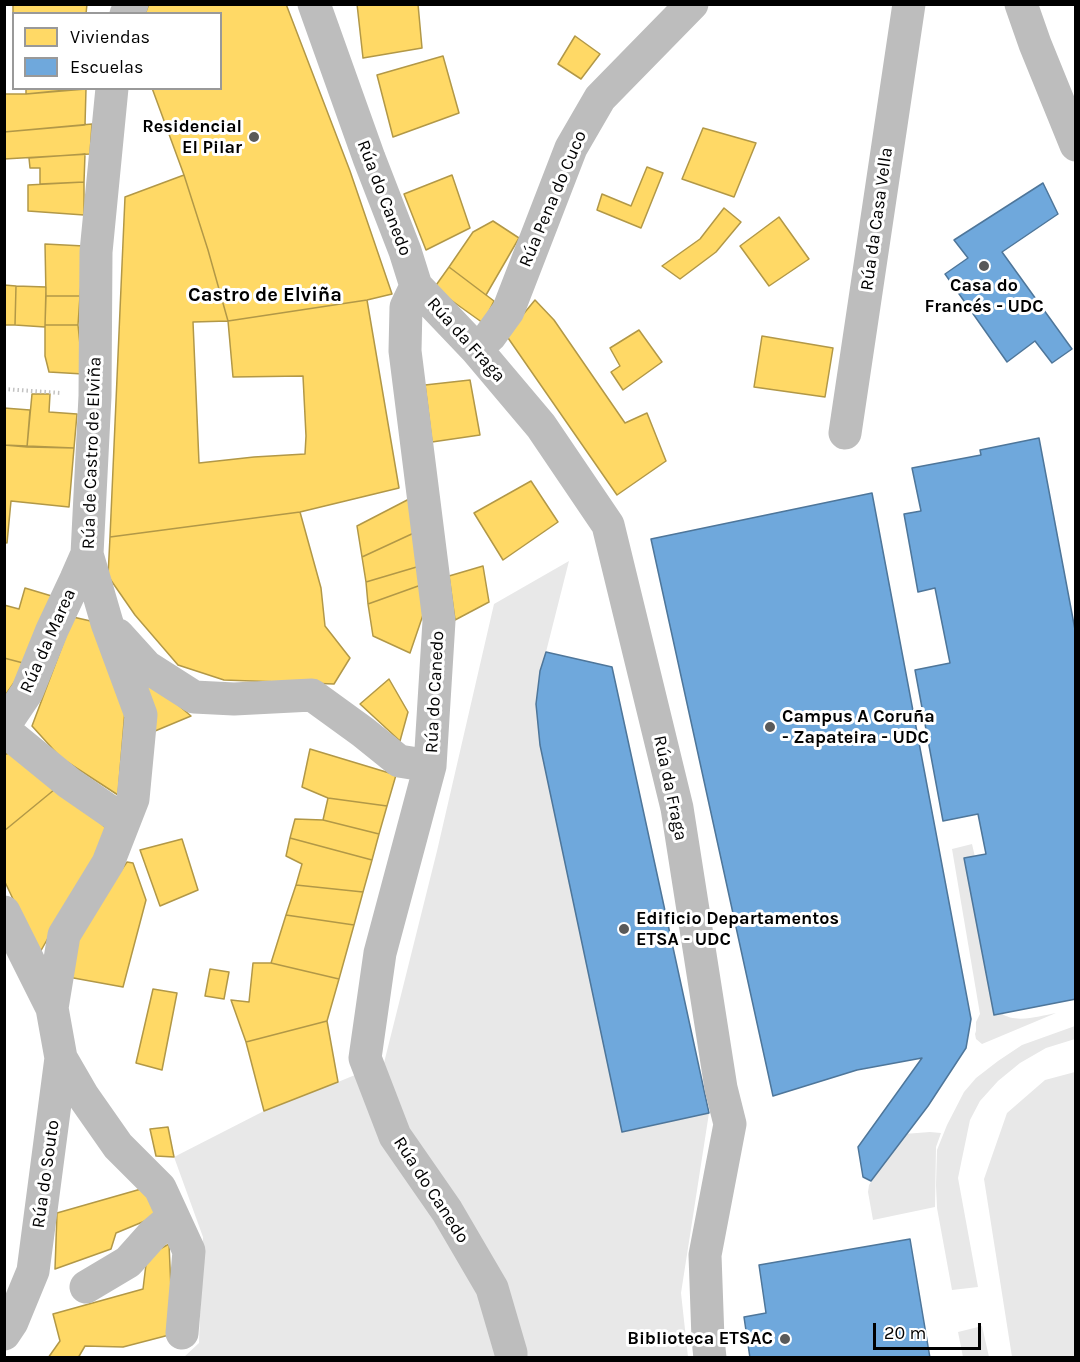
<!DOCTYPE html>
<html>
<head>
<meta charset="utf-8">
<style>
	body { margin:0 }
	#map { position:relative; width:1080px; height:1362px; overflow:hidden; background:#fff; font-family:Karla,sans-serif }
	canvas { display:block }
	.frame { position:absolute; inset:0; border:6px solid #000; pointer-events:none }
	.legend { position:absolute; left:12px; top:12px; width:210px; height:78px; box-sizing:border-box; background:#fff; border:2px solid #999; margin:0; padding:8px 10px; list-style:none; font-size:18px; color:#000 }
	.legend li { display:flex; align-items:center; gap:12px; height:30px }
	.legend b { width:30px; border:2px solid #999 }
	.scale { position:absolute; left:873px; top:1323px; width:108px; height:27px; box-sizing:border-box; border:3px solid #000; border-top:0; padding-left:8px; font-size:18px; line-height:21px; white-space:nowrap; color:#000; -webkit-text-stroke:4px #fff; paint-order:stroke }
</style>
</head>
<body>
<div id="map">
<canvas width="1080" height="1362"></canvas>
<div class="frame"></div>
<ul class="legend">
<li><b style="height:16px;background:#ffd966"></b>Viviendas</li>
<li><b style="height:16px;background:#6fa8dc"></b>Escuelas</li>
</ul>
<div class="scale">20 m</div>
</div>
<script>
const c = document.querySelector('canvas').getContext('2d');
c.lineJoin = 'round';
function fill(path, color) { c.fillStyle = color; c.fill(path, 'evenodd'); }
function trace(path, color, width, dash) { c.strokeStyle = color; c.lineWidth = width; c.lineCap = dash ? 'butt' : 'round'; c.setLineDash(dash || []); c.stroke(path); }
function label(font, color, halo, rows, align = 'center') {
  c.font = font + ' Karla,sans-serif'; c.lineWidth = 6; c.setLineDash([]); c.textBaseline = 'middle'; c.strokeStyle = halo; c.fillStyle = color; for (const [text, x, y, turn = 0] of rows) {
    c.save(); c.translate(x, y); c.rotate((+turn || 0) * Math.PI / 180); c.textAlign = isNaN(turn) ? turn : align; if (halo) c.strokeText(text, 0, 0); c.fillText(text, 0, 0); c.restore();
  }
}
const green = new Path2D(`
	M569 561 546 652 536 704 540 745 622 1131 709 1113 681 1293 688 1357H184L199 1343 203 1237 174 1157 264 1111 338 1082 384 1063 437 851 494 604Z
	M972 844 975 857 964 858 994 1014 1001 1013C1015 1024 1040 1016 1056 1013L982 1044 976 1039 975 1034 976 1031V1022L980 1014 952 849Z
	M1075 1026V1039L1046 1048 1020 1063 998 1081 980 1101 970 1120 958 1178 978 1287 952 1290 937 1208 936 1185 937 1150 947 1125 964 1092 976 1078 998 1061 1022 1045Z
	M1075 1072V1357H1012L984 1179 1007 1113 1045 1080Z
	M930 1132 941 1133 936 1147 935 1207 873 1220 868 1192 869 1185 904 1134Z
	M982 1326 989 1357H963L958 1332Z`);
const homes = new Path2D(`
	M13 4H87L86 14H14L13 32Z
	M149 4H286L350 171 392 294 367 300 228 321 208 250 184 175 152 88H220V14H145Z
	M357 4H418L422 48 363 58Z
	M575 36 600 54 581 79 558 64Z
	M443 56 459 113 393 137 377 75Z
	M26 88H86L26 94Z
	M86 89 85 125 4 132V94H26Z
	M92 124 90 154 4 159V132Z
	M703 128 756 143 734 197 682 179Z
	M85 154 84 182 40 184V168H30L29 158Z
	M647 167 663 173 641 228 597 210 602 194 631 206Z
	M184 175 208 250 228 321 367 300 399 488 300 512 110 537 125 197ZM228 321 233 377 303 376 306 436 305 454 254 457 199 463 193 322Z
	M452 175 470 228 426 250 404 194Z
	M84 182V215L28 211V185Z
	M724 208 741 222 716 252 680 279 662 266 700 239Z
	M779 217 809 259 769 286 740 246Z
	M493 221 519 238 486 295 449 267 473 232Z
	M45 244 84 246 80 296H46Z
	M449 267 494 301 483 323 434 288Z
	M4 285 16 286 15 325H4Z
	M16 286 46 287 45 327 15 325Z
	M46 296H80L78 325H45Z
	M535 300 554 320 625 423 647 413 666 461 617 495 506 335Z
	M45 325H78L83 374 49 372 45 356Z
	M639 330 662 362 623 390 611 372 620 366 610 348Z
	M762 336 833 348 825 397 754 387Z
	M470 380 480 435 432 442 425 385Z
	M32 394H50L49 412 77 414 74 448 27 447Z
	M4 408 30 410 27 447 4 445Z
	M4 445 74 448 69 507 11 501 7 543 4 542Z
	M531 481 558 522 503 560 474 513Z
	M413 497 416 532 362 557 357 526Z
	M300 512 321 588 325 626 350 658 334 684 224 680 178 665 135 615 108 576 110 537Z
	M416 532 420 566 366 582 362 557Z
	M420 566 421 585 368 604 366 582Z
	M483 566 489 602 455 620 449 576Z
	M421 585 424 612 410 653 373 636 368 604Z
	M25 588 55 597 27 664 4 658V605L19 609Z
	M73 617 95 622 125 710 118 795 61 758 32 726Z
	M4 658 27 664 4 697Z
	M148 679 191 716 155 731 138 684Z
	M389 679 408 712 400 741 360 704Z
	M20 748 60 785 4 831V755Z
	M310 749 396 775 387 806 328 798 302 787Z
	M60 785 109 831 39 954 4 880V831Z
	M328 798 387 806 379 834 323 820Z
	M295 819 323 820 379 834 372 860 290 838Z
	M290 838 372 860 363 892 296 885 302 864 286 856Z
	M182 839 198 890 160 906 140 850Z
	M127 862 133 863 146 900 123 987 68 977 76 935Z
	M296 885 363 892 354 925 286 915Z
	M286 915 354 925 339 979 271 963Z
	M253 963H271L339 979 327 1021 246 1042 231 1000 249 1002Z
	M210 969 229 972 224 999 205 996Z
	M153 989 177 993 162 1070 136 1063Z
	M327 1021 338 1082 264 1111 246 1042Z
	M168 1127 174 1157 156 1156 150 1129Z
	M148 1187 157 1216 116 1233 111 1249 55 1269 57 1213Z
	M169 1244 173 1334 123 1347 85 1346 78 1358H48L60 1341 53 1314 143 1289 147 1256Z`);
const schools = new Path2D(`
	M1043 183 1058 214 1002 252 1072 349 1052 363 1035 341 1007 362 945 274 968 258 954 240Z
	M1039 438 1076 635V999L994 1015 964 858 986 854 978 814 943 821 915 670 950 663 935 588 918 592 904 514 921 511 912 468 981 455 980 450Z
	M872 493 971 1019 966 1048 928 1106 871 1181 863 1177 858 1147 922 1058 857 1070 773 1096 651 539Z
	M546 652 612 667 709 1113 622 1132 540 745 536 704 540 671Z
	M910 1239 930 1358H750L744 1317 766 1313 759 1265Z`);
const path = new Path2D(`
	M4 389 61 393`);
const minor = new Path2D(`
	M314 4 369 158 405 251 416 286 406 307 405 351 439 621 430 766 380 953 365 1058 395 1136 447 1211 492 1288 511 1353V1358
	M1021 4 1035 44 1076 145
	M126 14 132 4
	M416 286 476 349 541 426 608 525 677 808 721 1088 730 1124 705 1255 708 1339 710 1358
	M476 349 490 336 508 311 571 148 600 98 692 4
	M845 433 909 4
	M118 635 147 667 194 697 234 699 312 695 363 732 399 761 430 766
	M4 726 27 692 52 630 76 579 87 554
	M4 730 69 783 124 821
	M4 912 52 1008 61 1058 33 1271 12 1322 4 1334
	M52 1008 64 935 108 863 133 799 141 715 107 623 87 554 95 396 96 252 112 88
	M61 1058 83 1096 118 1146 160 1188 189 1251 182 1333
	M86 1287 128 1262 153 1234 173 1217`);
const markers = [
	[254,137,6,"#595959"],
	[984,266,6,"#595959"],
	[770,727,6,"#595959"],
	[624,929,6,"#595959"],
	[785,1339,6,"#595959"]
];
const poiNames = [
	["Residencial",242,127],
	["El Pilar",242,148],
	["Casa do",984,286,"center"],
	["Francés - UDC",984,307,"center"],
	["Campus A Coruña",782,717,"left"],
	["- Zapateira - UDC",782,738,"left"],
	["Edificio Departamentos",636,919,"left"],
	["ETSA - UDC",636,940,"left"],
	["Biblioteca ETSAC",773,1339]
];
const streetNames = [
	["Rúa do Canedo",384,198,69],
	["Rúa Pena do Cuco",553,199,-67],
	["Rúa da Casa Vella",877,219,-82],
	["Rúa da Fraga",466,340,48],
	["Rúa de Castro de Elviña",92,453,-88],
	["Rúa da Marea",48,641,-66],
	["Rúa do Canedo",435,692,-87],
	["Rúa da Fraga",670,788,78],
	["Rúa do Souto",46,1174,-82],
	["Rúa do Canedo",431,1190,57]
];
const neighbourhoodNames = [
	["Castro de Elviña",265,295]
];
fill(green, '#e8e8e8');
fill(homes, '#ffd966');
trace(homes, '#b29847', 1.5);
fill(schools, '#6fa8dc');
trace(schools, '#4e769a', 1.5);
trace(path, '#c2c2c2', 4, [1.5, 3]);
trace(minor, '#bdbdbd', 33);
for (const [x, y, r, color] of markers) { const dot = new Path2D(); dot.arc(x, y, r, 0, 2 * Math.PI); c.fillStyle = color; c.fill(dot); trace(dot, '#fff', 2); }
label('bold 18px', '#000', '#fff', poiNames, 'right');
label('18px', '#000', '#fff', streetNames);
label('bold 20px', '#000', '#fff', neighbourhoodNames);
</script>
</body>
</html>
